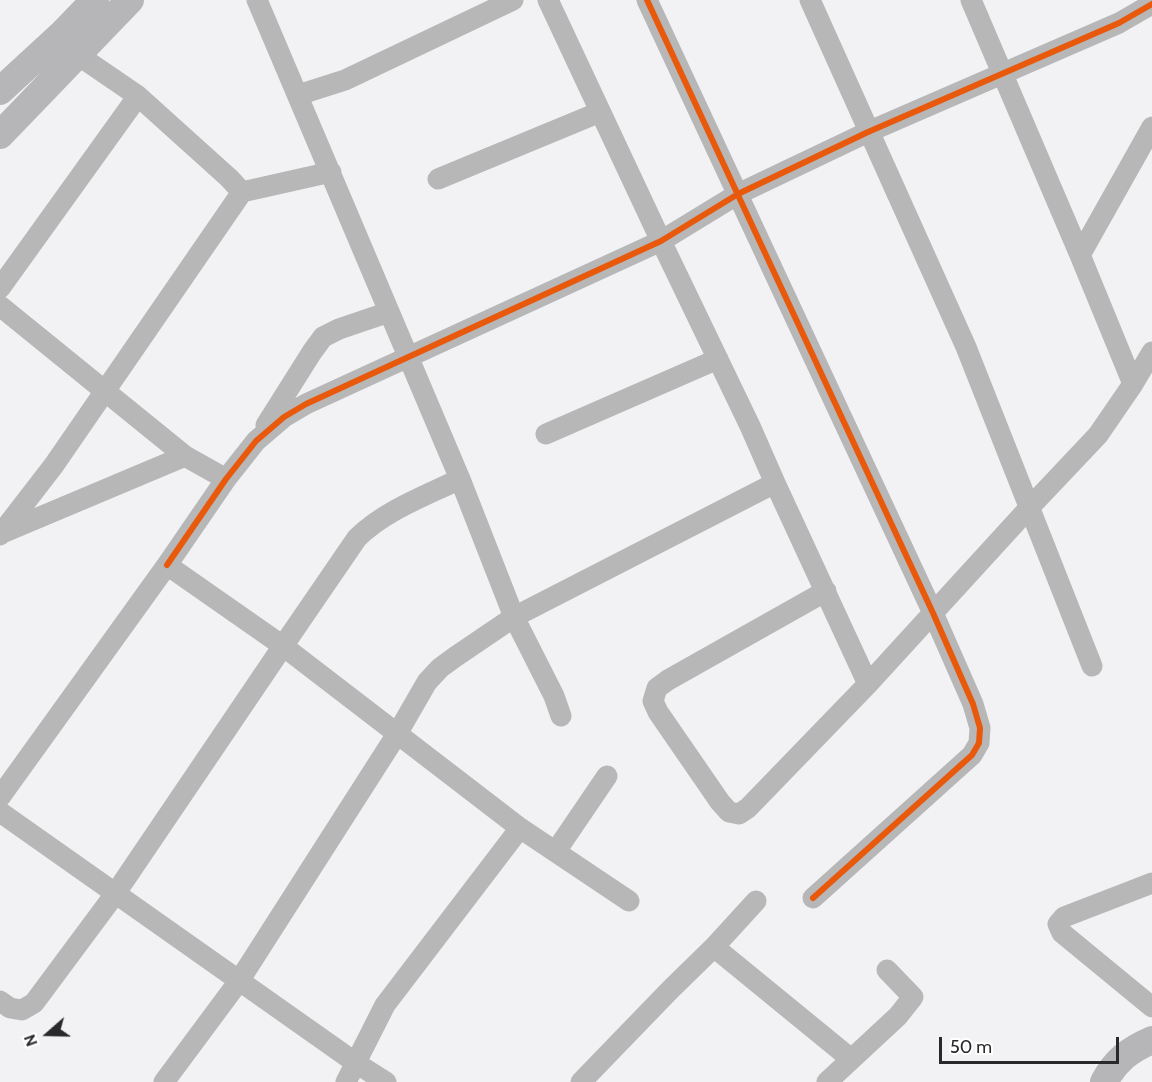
<!DOCTYPE html>
<html>
<head>
<meta charset="utf-8">
<style>
	body { margin:0 }
	#map { position:relative; width:1152px; height:1082px; overflow:hidden; background:#f2f2f4; font-family:Cabin,sans-serif }
	canvas { display:block }
	.north { position:absolute; left:18px; top:1004px; width:60px; height:60px; -webkit-text-stroke:4px #fff; paint-order:stroke; rotate:250deg; font-size:16px; font-weight:700; line-height:24px; text-align:center; color:#29292b }
	.north::after { content:''; display:block; margin:auto; width:21px; height:27px; background:#29292b; clip-path:polygon(50% 0,100% 100%,50% 72%,0 100%) }
	.scale { position:absolute; left:939px; top:1037px; width:180px; height:27px; box-sizing:border-box; border:3px solid #29292b; border-top:0; padding-left:8px; font-size:18px; line-height:21px; white-space:nowrap; color:#29292b; -webkit-text-stroke:4px #fff; paint-order:stroke }
</style>
</head>
<body>
<div id="map">
<canvas width="1152" height="1082"></canvas>
<div class="north">N</div>
<div class="scale">50 m</div>
</div>
<script>
const c = document.querySelector('canvas').getContext('2d');
c.lineJoin = 'round';
function trace(path, color, width, dash) { c.strokeStyle = color; c.lineWidth = width; c.lineCap = dash ? 'butt' : 'round'; c.setLineDash(dash || []); c.stroke(path); }
const street = new Path2D(`
	M257 0 460 479 514 617 554 696 561 716
	M548 0 661 241 750 426 775 483 868 684
	M647 0 933 613 973 704 980 728 979 743 972 755 813 898
	M810 0 966 347 1092 666
	M971 0 1080 255 1133 384
	M298 95 345 80 513 0
	M438 179 600 112
	M242 192 331 172
	M1080 255 1152 127
	M0 288 138 96
	M0 306 185 456 226 479
	M266 425 312 352 323 337 339 329 389 312
	M546 434 718 359
	M2 533 185 456
	M0 535 54 465 242 192 229 178 138 96 78 55
	M167 565 226 479 256 441 284 417 306 404 661 241 738 194 868 132 1119 23 1152 4
	M826 591 668 680 657 688 653 701 658 712 720 802 729 812 739 814 748 808 868 684 1029 508 1098 435 1133 384 1152 352
	M0 797 167 565 283 646 520 828
	M0 812 356 1063 386 1082
	M556 851 607 776
	M1152 883 1064 917 1058 924 1062 933 1152 1007
	M714 947 851 1059
	M0 1001 10 1008 22 1010 34 1003 115 894 283 646 357 538C386 510 425 496 460 479
	M164 1082 239 981 397 734 427 682 440 668 455 657 514 617 775 483
	M346 1082 385 1005 520 828 629 901
	M581 1082 670 990 714 947 756 901
	M827 1082 898 1016 913 997 887 970`);
const secondary = new Path2D(`
	M0 91 63 33 95 0
	M0 135 130 0
	M1104 1082C1116 1060 1129 1050 1152 1040`);
const cycleway = new Path2D(`
	M647 0 933 613 973 704 980 728 979 743 972 755 813 898
	M167 565 226 479 256 441 284 417 306 404 661 241 738 194 868 132 1119 23 1152 4`);
trace(street, '#b7b7b8', 21);
trace(secondary, '#b6b6b8', 28);
trace(cycleway, '#e8590c', 6);
</script>
</body>
</html>
